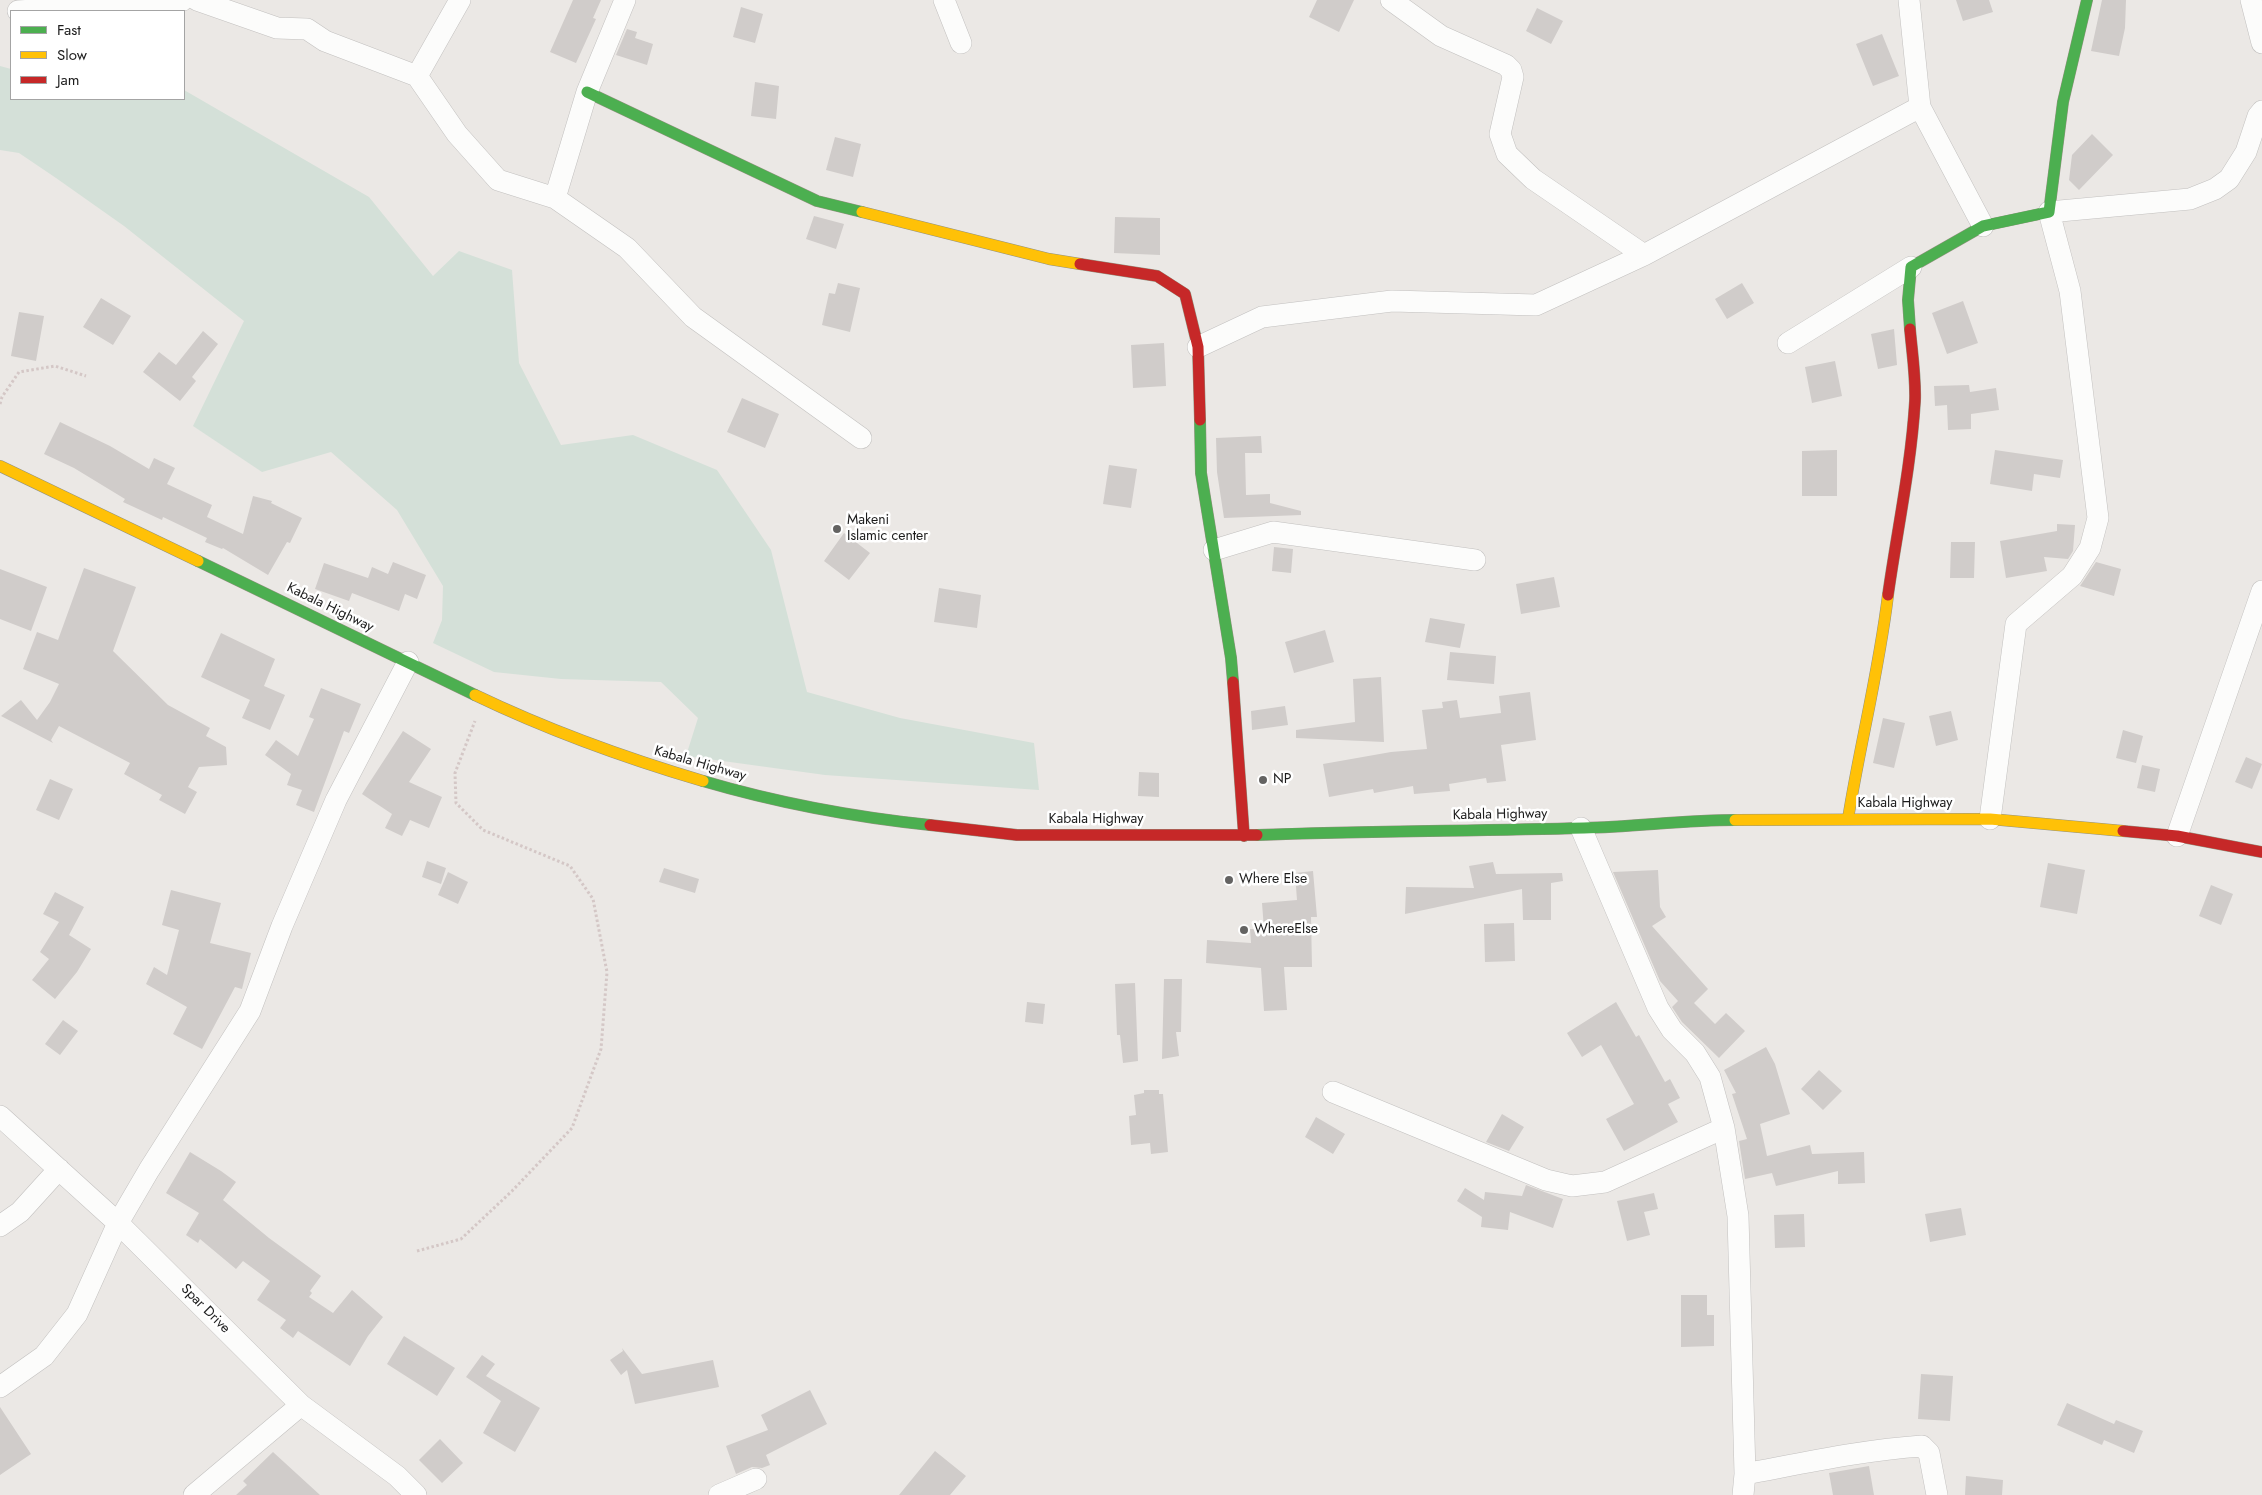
<!DOCTYPE html>
<html>
<head>
<meta charset="utf-8">
<style>
	body { margin:0 }
	#map { position:relative; width:2262px; height:1495px; overflow:hidden; background:#ebe8e5; font-family:Jost,sans-serif }
	canvas { display:block }
	.legend { position:absolute; left:10px; top:10px; width:175px; height:90px; box-sizing:border-box; background:#fff; border:1px solid #a4a4a4; margin:0; padding:6px 9px; list-style:none; font-size:15px; color:#1c1c1c }
	.legend li { display:flex; align-items:center; gap:10px; height:25px }
	.legend b { width:25px; border:1px solid #a4a4a4 }
</style>
</head>
<body>
<div id="map">
<canvas width="2262" height="1495"></canvas>
<ul class="legend">
<li><b style="height:6px;background:#4caf50"></b>Fast</li>
<li><b style="height:6px;background:#ffc107"></b>Slow</li>
<li><b style="height:6px;background:#c62828"></b>Jam</li>
</ul>
</div>
<script>
const c = document.querySelector('canvas').getContext('2d');
c.lineJoin = 'round';
function fill(path, color) { c.fillStyle = color; c.fill(path, 'evenodd'); }
function trace(path, color, width, dash) { c.strokeStyle = color; c.lineWidth = width; c.lineCap = dash ? 'butt' : 'round'; c.setLineDash(dash || []); c.stroke(path); }
function label(font, color, halo, rows, align = 'center') {
  c.font = font + ' Jost,sans-serif'; c.lineWidth = 5; c.setLineDash([]); c.textBaseline = 'middle'; c.strokeStyle = halo; c.fillStyle = color; for (const [text, x, y, turn = 0] of rows) {
    c.save(); c.translate(x, y); c.rotate((+turn || 0) * Math.PI / 180); c.textAlign = isNaN(turn) ? turn : align; if (halo) c.strokeText(text, 0, 0); c.fillText(text, 0, 0); c.restore();
  }
}
const wetland = new Path2D(`
	M0 66 11 69V99H184V90L369 197 433 276 459 251 512 270 519 363 561 445 633 435 717 470 771 550 807 692 900 718 1034 743 1039 790 825 775 686 756 698 718 661 682 561 679 494 672 433 643 442 620 443 586 397 510 331 452 262 472 193 426 244 321 124 226 56 178 19 153 0 150Z`);
const building = new Path2D(`
	M573 0H601L593 18 596 19 576 63 550 52Z
	M1317 0H1354L1339 32 1309 17Z
	M1956 0H1989L1993 12 1963 21Z
	M2102 0H2126L2125 28 2119 56 2091 51Z
	M741 7 763 14 755 43 733 37Z
	M1537 8 1563 21 1551 44 1526 31Z
	M627 29 637 32 635 38 653 44 647 65 616 55Z
	M1882 34 1899 76 1873 86 1856 44Z
	M755 82 779 86 776 119 751 116Z
	M2092 134 2113 155 2079 190 2069 180 2072 155Z
	M835 137 861 144 853 177 826 170Z
	M814 216 844 224 836 249 806 239Z
	M1115 217 1160 218V255L1114 253Z
	M838 283 860 288 850 332 822 325 829 293 835 294Z
	M1742 283 1754 303 1727 319 1715 299Z
	M101 298 131 316 113 345 83 327Z
	M1963 301 1978 343 1947 354 1932 313Z
	M19 312 44 316 36 361 11 356Z
	M1894 329 1897 365 1878 369 1871 334Z
	M203 331 218 344 192 377 196 381 180 401 143 372 159 352 176 365Z
	M1164 343 1166 386 1133 388 1131 345Z
	M1835 361 1842 396 1812 403 1805 367Z
	M1969 385 1970 392 1996 388 1999 410 1971 414V429L1948 430 1947 405 1935 406 1934 386Z
	M742 398 779 414 765 448 727 432Z
	M60 422 110 446 149 469 154 458 175 468 167 484 212 505 207 517 243 534 253 496 272 501 271 503 302 518 290 543 287 542 268 575 223 548 222 549 205 542 207 538 163 517 162 520 123 502 125 499 74 468 44 454Z
	M1261 436 1262 453H1245L1246 495 1270 494V503L1301 511V515L1224 518 1217 472 1216 438Z
	M1837 450V496H1802V451Z
	M1995 450 2063 460 2060 478 2034 474 2032 491 1990 484Z
	M1109 465 1137 469 1131 508 1103 504Z
	M2057 524 2075 525 2073 551 2068 559 2044 557 2047 571 2006 578 2000 541 2057 531Z
	M844 533 870 553 849 580 824 561Z
	M1951 542H1975L1974 578H1950Z
	M1274 547 1293 549 1291 573 1272 571Z
	M393 562 426 575 417 599 405 594 399 611 352 593 349 601 315 589 324 563 368 578 372 567 388 574Z
	M2096 562 2121 569 2114 596 2080 586Z
	M84 568 136 587 113 651 168 705 210 728 206 736 226 747 227 765 199 767 188 787 197 792 185 814 159 800 162 795 124 774 130 763 59 726 51 740 53 743 1 716 21 700 37 720 50 702 59 684 23 669 37 632 58 640Z
	M0 569 47 587 31 631 0 619Z
	M1554 577 1560 607 1521 614 1516 584Z
	M939 588 981 595 977 628 934 622Z
	M1430 618 1465 624 1460 648 1425 642Z
	M1325 630 1334 662 1294 673 1285 642Z
	M221 633 275 659 264 686 285 695 270 730 242 718 250 700 201 677Z
	M1450 652 1496 656 1494 684 1447 680Z
	M1381 677 1384 742 1296 738V730L1355 722 1353 679Z
	M321 688 361 704 349 733 344 731 314 812 296 805 302 790 287 785 291 774 265 755 276 740 298 756 314 719 309 717Z
	M1530 692 1536 740 1501 745 1506 781 1487 783 1486 778 1449 784 1450 791 1414 794 1413 786 1374 793 1373 789 1329 797 1323 764 1391 752 1427 749 1422 710 1443 708 1442 702 1457 700 1460 718 1501 713 1499 696Z
	M1285 706 1288 725 1252 730 1251 711Z
	M1951 711 1958 740 1936 746 1929 716Z
	M1883 718 1905 723 1894 768 1873 763Z
	M2123 730 2143 736 2136 763 2116 758Z
	M403 731 431 749 409 782 442 797 429 828 410 820 402 836 385 828 392 814 362 794Z
	M2246 757 2262 764 2252 789 2235 782Z
	M2142 765 2160 769 2155 792 2137 788Z
	M1139 772 1159 773V797L1138 796Z
	M50 779 73 789 59 820 36 810Z
	M427 861 446 868 441 884 422 877Z
	M1493 862 1496 874 1562 873 1563 881 1551 883V920H1523L1522 889 1405 914 1406 887 1474 888 1469 866Z
	M2048 863 2085 870 2077 914 2040 907Z
	M664 868 699 879 695 893 659 882Z
	M1658 870 1660 907 1666 917 1652 926 1708 989 1694 1003 1715 1024 1726 1013 1745 1031 1719 1058 1682 1022 1672 1007 1678 1001 1660 981 1613 872Z
	M1313 871 1317 917H1311L1312 967H1284L1287 1010 1264 1011 1261 968 1206 963 1207 940 1251 943 1250 929H1264L1262 903 1297 900 1295 873Z
	M448 872 468 882 458 904 438 895Z
	M2211 885 2233 894 2221 925 2199 916Z
	M171 890 221 903 210 943 251 953 242 989 235 987 202 1049 173 1034 187 1007 146 984 154 967 167 975 179 930 162 925Z
	M55 892 84 907 69 935 91 949 77 972 55 999 32 980 49 959 40 952 59 922 43 914Z
	M1514 923 1515 961 1485 962 1484 924Z
	M1164 979H1182L1181 1032H1176L1179 1056 1162 1059Z
	M1135 983 1138 1061 1123 1063 1120 1035H1117L1115 984Z
	M1027 1002 1045 1004 1043 1024 1025 1022Z
	M1616 1002 1636 1037 1639 1035 1665 1082 1670 1079 1680 1098 1668 1104 1678 1122 1624 1151 1606 1119 1634 1104 1601 1045 1582 1057 1567 1033Z
	M63 1020 78 1031 60 1055 45 1044Z
	M1766 1047 1775 1064 1790 1114 1760 1124 1767 1156 1810 1145 1812 1154 1864 1152 1865 1183 1838 1184V1171L1776 1186 1772 1173 1745 1179 1739 1141 1747 1139 1732 1094 1736 1093 1724 1070Z
	M1819 1070 1842 1091 1823 1110 1801 1089Z
	M1144 1090H1159V1094H1163L1168 1152 1151 1154 1150 1143 1131 1145 1129 1116 1136 1115 1134 1095 1144 1093Z
	M1502 1114 1524 1127 1509 1151 1486 1142Z
	M1316 1117 1345 1134 1333 1154 1305 1137Z
	M190 1152 221 1171 236 1182 223 1200 269 1238 321 1276 310 1291 312 1293 309 1297 333 1313 352 1290 383 1317 368 1336 350 1366 298 1331 293 1338 280 1328 286 1320 257 1300 270 1281 243 1261 236 1269 200 1239 198 1243 186 1235 199 1213 166 1193Z
	M1526 1185 1563 1199 1553 1228 1510 1212 1508 1230 1481 1227 1482 1217 1457 1201 1465 1188 1484 1200 1485 1192 1522 1196Z
	M1654 1193 1658 1209 1644 1212 1650 1235 1627 1241 1617 1201Z
	M1961 1208 1966 1235 1930 1242 1925 1214Z
	M1804 1214 1805 1247 1775 1248 1774 1215Z
	M1681 1295H1707V1315H1714V1346L1681 1347Z
	M404 1336 455 1368 437 1396 387 1364Z
	M622 1348 642 1374 713 1360 719 1387 635 1404 627 1370 621 1375 610 1360 623 1351Z
	M482 1355 495 1364 486 1376 540 1408 515 1452 483 1433 501 1401 466 1377Z
	M1921 1374 1953 1376 1950 1421 1918 1419Z
	M810 1390 827 1424 766 1455 770 1465 762 1468 752 1467 736 1474 726 1446 768 1430 761 1415Z
	M2067 1403 2114 1424 2116 1420 2143 1431 2134 1453 2104 1440 2102 1445 2057 1425Z
	M0 1407 31 1454 0 1475Z
	M440 1439 463 1463 442 1483 419 1460Z
	M935 1451 966 1476 950 1495H899Z
	M273 1452 320 1495H236L247 1485 243 1481Z
	M1869 1466 1874 1495H1833L1829 1473Z
	M1966 1476 2003 1480 2002 1495H1965Z`);
const path = new Path2D(`
	M0 404 2 397 19 372 55 366 86 376
	M417 1251 461 1239 512 1191 572 1128 601 1049 607 972 593 899 570 866 483 830 456 803 455 773 475 721`);
const street = new Path2D(`
	M197 0 277 28 307 29 325 41 417 76 460 0
	M944 0 961 43
	M1391 0 1441 36 1506 65 1511 70 1513 77 1500 134 1507 154 1533 179 1644 255
	M2251 0 2262 43
	M18 11 183 0
	M417 76 457 134 498 180 555 198 627 248 693 317 861 438
	M1920 107 1983 226
	M555 198 587 92 625 0
	M1788 343 1911 267
	M1198 347 1262 317 1392 301 1536 305 1644 255 1920 107 1909 0
	M1214 550 1273 532 1475 560
	M1990 819 2016 624 2072 576 2090 548 2098 518 2070 291 2049 212 2190 199 2215 189 2229 179 2246 152 2258 116 2262 111
	M1581 828 1658 1008 1672 1030 1695 1053 1710 1077 1724 1128 1738 1216 1745 1474 1743 1495
	M2177 836 2262 591
	M1333 1092 1546 1180 1572 1186 1605 1182 1724 1128
	M0 1116 118 1223 301 1405 397 1476 416 1495
	M0 1226 20 1212 59 1169
	M0 1387 44 1356 77 1314 118 1223 149 1170 250 1011 282 926 336 800 408 662
	M1745 1474C1804 1463 1863 1450 1922 1446L1929 1453 1937 1495
	M194 1495 301 1405
	M719 1495 756 1479`);
const fast = new Path2D(`
	M587 92 817 201 862 212
	M1910 329 1908 300 1911 267 1983 226 2049 212 2063 102 2087 0
	M1200 420 1201 473 1231 658 1233 682
	M198 561 475 695
	M703 781C778 803 853 817 930 825
	M1257 835C1366 831 1475 831 1584 828 1634 827 1685 820 1735 820`);
const slow = new Path2D(`
	M862 212 1049 259 1080 264
	M0 466 198 561
	M475 695C548 730 625 758 703 781
	M1848 819C1860 744 1879 671 1888 595
	M1735 820 1990 819 2123 831`);
const jam = new Path2D(`
	M1080 264 1157 276 1185 294 1198 347 1200 420
	M1888 595C1897 531 1911 467 1915 401 1916 378 1912 352 1910 329
	M1233 682 1244 836
	M930 825 1017 835H1257
	M2123 831 2177 836 2262 852`);
const markers = [
	[837,529,5,"#646362"],
	[1263,780,5,"#646362"],
	[1229,880,5,"#646362"],
	[1244,930,5,"#646362"]
];
const poiNames = [
	["Makeni",847,521],
	["Islamic center",847,537],
	["NP",1273,780],
	["Where Else",1239,880],
	["WhereElse",1254,930]
];
const streetNames = [
	["Kabala Highway",330,608,26],
	["Kabala Highway",700,764,16],
	["Kabala Highway",1905,804],
	["Kabala Highway",1500,815,-1],
	["Kabala Highway",1096,820],
	["Spar Drive",205,1309,45]
];
fill(wetland, '#d4e0d8');
fill(building, '#d0ccca');
trace(street, '#c2c0bf', 22);
trace(fast, '#92927f', 12);
trace(slow, '#92927f', 12);
trace(jam, '#92927f', 12);
trace(path, '#d4c7c6', 3, [2.5, 2.5]);
trace(street, '#fcfcfb', 21);
trace(fast, '#4caf50', 11);
trace(slow, '#ffc107', 11);
trace(jam, '#c62828', 11);
for (const [x, y, r, color] of markers) { const dot = new Path2D(); dot.arc(x, y, r, 0, 2 * Math.PI); c.fillStyle = color; c.fill(dot); trace(dot, '#fff', 2); }
label('14px', '#1c1c1c', '#fff', poiNames, 'left');
label('14px', '#1c1c1c', '#fff', streetNames);
</script>
</body>
</html>
